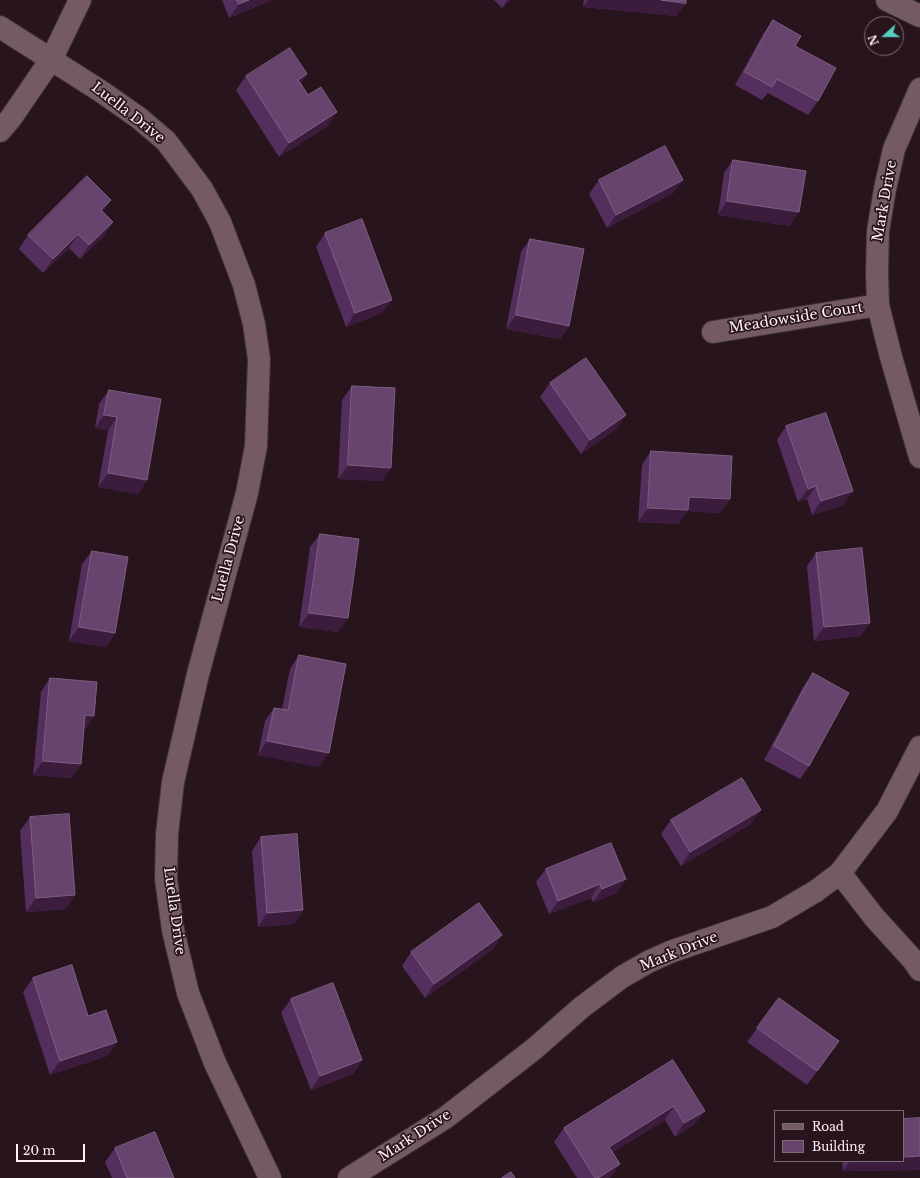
<!DOCTYPE html>
<html>
<head>
<meta charset="utf-8">
<style>
	body { margin:0 }
	#map { position:relative; width:920px; height:1178px; overflow:hidden; background:#28141d; font-family:"Libre Baskerville",serif }
	canvas { display:block }
	.legend { position:absolute; left:774px; top:1110px; width:130px; height:52px; box-sizing:border-box; background:#28141d; border:1px solid #7e6c74; margin:0; padding:5px 7px; list-style:none; font-size:12px; color:#fff0f6 }
	.legend li { display:flex; align-items:center; gap:8px; height:20px }
	.legend b { width:20px; border:1px solid #7e6c74 }
	.north { position:absolute; left:864px; top:16px; width:40px; height:40px; box-sizing:border-box; background:#28141d; border:1px solid #7e6c74; border-radius:50%; rotate:249deg; font-size:11px; font-weight:700; line-height:16px; text-align:center; color:#fff0f6 }
	.north::after { content:''; display:block; margin:auto; width:14px; height:18px; background:#58cec0; clip-path:polygon(50% 0,100% 100%,50% 72%,0 100%) }
	.scale { position:absolute; left:16px; top:1144px; width:69px; height:18px; box-sizing:border-box; border:2px solid #fff0f6; border-top:0; padding-left:5px; font-size:12px; line-height:14px; white-space:nowrap; color:#fff0f6; -webkit-text-stroke:3px #28141d; paint-order:stroke }
</style>
</head>
<body>
<div id="map">
<canvas width="920" height="1178"></canvas>
<ul class="legend">
<li><b style="height:5px;background:#735a65"></b>Road</li>
<li><b style="height:11px;background:#66446e"></b>Building</li>
</ul>
<div class="north">N</div>
<div class="scale">20 m</div>
</div>
<script>
const c = document.querySelector('canvas').getContext('2d');
c.lineJoin = 'round';
function trace(path, color, width, dash) { c.strokeStyle = color; c.lineWidth = width; c.lineCap = dash ? 'butt' : 'round'; c.setLineDash(dash || []); c.stroke(path); }
function fill(path, color) { c.fillStyle = color; c.fill(path, 'evenodd'); }
function label(font, color, halo, rows, align = 'center') {
  c.font = font + ' "Libre Baskerville",serif'; c.lineWidth = 3.5; c.setLineDash([]); c.textBaseline = 'middle'; c.strokeStyle = halo; c.fillStyle = color; for (const [text, x, y, turn = 0] of rows) {
    c.save(); c.translate(x, y); c.rotate((+turn || 0) * Math.PI / 180); c.textAlign = isNaN(turn) ? turn : align; if (halo) c.strokeText(text, 0, 0); c.fillText(text, 0, 0); c.restore();
  }
}
const minor = new Path2D(`
	M887 0 920 16
	M0 27 102 92 139 118 166 141 202 189 220 222 244 285 254 324 259 359 256 446 247 493 198 674 173 782 167 834 166 879 173 930 188 993 215 1063 270 1178
	M920 89 894 149 885 189 878 231 877 273 878 305 891 357 920 457
	M0 131 11 118 52 58 80 0
	M713 332 878 305
	M840 873 874 917 913 960 920 970
	M349 1178 445 1118 534 1049 582 1007 622 977 648 962 670 952 772 917 816 891 840 873 887 811 920 747`);
const wall = new Path2D(`
	M222 0H271L270 1 229 18Z
	M494 0H510L502 8Z
	M584 0H686V3L676 16 583 7Z
	M773 20 795 46 818 101 808 115 768 93 762 100 735 85 763 34Z
	M246 76 301 83 328 126 279 157 236 90Z
	M733 160 790 226 718 215 724 173Z
	M599 180H683L673 193 607 228 589 194Z
	M103 212 104 236 80 259 69 248 43 273 19 249 28 235Z
	M325 233 382 313 346 327 316 247Z
	M530 239 569 326 560 339 506 329 521 252Z
	M550 383 626 415 616 429 581 454 540 397Z
	M352 386 382 481 338 479 342 400Z
	M109 390 147 480 138 494 98 487 108 431 95 428 99 404Z
	M786 426 843 505 812 515 807 499 798 502 777 440Z
	M651 451 730 499 720 513 687 511 678 524 638 522 642 465Z
	M320 534 338 632 299 627 310 547Z
	M92 551 115 633 106 647 69 641 82 564Z
	M816 553 870 623 860 636 814 641 807 566Z
	M299 655 319 767 258 755 265 721 274 708 282 709 290 669Z
	M813 673 809 766 800 779 764 760 803 687Z
	M50 678 94 716 85 729H84L81 764 71 778 33 775 41 692Z
	M30 817 66 909 26 912 20 831Z
	M671 820 751 824 681 866 661 834Z
	M261 837 303 910 294 924 258 927 252 851Z
	M546 869 626 879 616 893 593 902 591 898 549 914 536 882Z
	M502 935 493 949 425 998 402 966 411 952Z
	M33 978 88 1016 117 1042 107 1056 50 1075 23 992Z
	M779 998 839 1041 807 1085 747 1042Z
	M291 999 362 1060 353 1074 311 1090 281 1013Z
	M673 1060 695 1124 675 1137 665 1120 613 1152 620 1164 610 1178H577L554 1142 564 1128Z
	M920 1118V1170L843 1171 842 1161H903Z
	M115 1148 174 1178H112L105 1162Z`);
const shadedWall = new Path2D(`
	M249 0H271L270 1 229 18 239 4Z
	M507 0H510L502 8Z
	M588 0H661L686 3 676 16 583 7Z
	M307 74 298 88V80Z
	M337 112 328 126 279 157 289 143Z
	M683 180 673 193 607 228 616 215Z
	M111 200 102 214 101 210Z
	M727 201 799 212 790 226 718 215Z
	M113 222 104 236 80 259 89 245Z
	M78 234 69 248 43 273 53 259Z
	M392 300 382 313 346 327 355 313Z
	M516 315 569 326 560 339 506 329Z
	M104 415 117 417 108 431 95 428Z
	M626 415 616 429 581 454 590 440Z
	M348 465 391 468 382 481 338 479Z
	M108 473 147 480 138 494 98 487Z
	M816 486 807 499 798 502 808 489Z
	M853 491 843 505 812 515 821 501Z
	M689 497 730 499 720 513 687 511 678 524 638 522 648 508Z
	M309 613 348 618 338 632 299 627Z
	M870 623 860 636 814 641 824 627Z
	M79 627 115 633 106 647 69 641Z
	M85 715 94 716 85 729 75 728Z
	M267 741 329 753 319 767 258 755Z
	M43 761 81 764 71 778 33 775Z
	M761 810 751 824 681 866 690 852Z
	M626 879 616 893 593 902 602 889Z
	M600 884 591 898 549 914 558 901Z
	M75 895 66 909 26 912 36 898Z
	M303 910 294 924 258 927 267 913Z
	M502 935 493 949 425 998 434 984Z
	M117 1042 107 1056 50 1075 60 1061Z
	M362 1060 353 1074 311 1090 320 1076Z
	M674 1106 665 1120 600 1160 609 1147Z
	M705 1111 695 1124 675 1137 684 1123Z
	M920 1156V1170L843 1171 850 1161H903V1157Z
	M620 1164 610 1178H598Z`);
const building = new Path2D(`
	M237 0H249L239 4Z
	M661 0H686V3Z
	M773 20 801 36 795 46 836 68 818 101 777 79 772 87 745 72Z
	M290 48 307 74 298 80 308 95 321 87 337 112 289 143 246 76Z
	M665 146 683 180 616 215 599 180Z
	M733 160 806 171 799 212 727 201Z
	M87 176 111 200 101 210 113 222 89 245 78 234 53 259 28 235Z
	M362 219 392 300 355 313 325 233Z
	M530 239 584 249 569 326 516 315Z
	M586 358 626 415 590 440 550 383Z
	M352 386 395 388 391 468 348 465Z
	M109 390 161 399 147 480 108 473 117 417 104 415Z
	M826 413 853 491 821 501 816 486 808 489 786 426Z
	M651 451 732 456 730 499 689 497 688 510 648 508Z
	M320 534 359 539 348 618 309 613Z
	M862 548 870 623 824 627 816 553Z
	M92 551 128 557 115 633 79 627Z
	M299 655 346 664 329 753 267 741 274 708 288 710Z
	M813 673 849 693 809 766 774 746Z
	M50 678 97 682 94 716 85 715 81 764 43 761Z
	M742 778 761 810 690 852 671 820Z
	M69 814 75 895 36 898 30 817Z
	M297 834 303 910 267 913 261 837Z
	M611 843 626 879 602 889 600 884 558 901 546 869Z
	M479 903 502 935 434 984 411 952Z
	M72 965 88 1016 106 1010 117 1042 60 1061 33 978Z
	M333 983 362 1060 320 1076 291 999Z
	M779 998 839 1041 817 1071 757 1028Z
	M673 1060 705 1111 684 1123 674 1106 609 1147 620 1164 598 1178H595L564 1128Z
	M920 1118V1156L903 1157V1119Z
	M155 1132 174 1178H127L115 1148Z
	M511 1172 515 1178H502Z`);
const streetNames = [
	["Luella Drive",128,113,38],
	["Mark Drive",885,201,-80],
	["Meadowside Court",796,318,-9],
	["Luella Drive",229,559,-75],
	["Luella Drive",174,911,82],
	["Mark Drive",679,952,-22],
	["Mark Drive",415,1136,-33]
];
trace(minor, '#3f3237', 24);
trace(minor, '#735a65', 22);
fill(wall, '#542f5d');
fill(shadedWall, '#3b1c3d');
fill(building, '#66446e');
trace(building, '#7e5f83', 1);
label('14px', '#fff0f6', '#28141d', streetNames);
</script>
</body>
</html>
